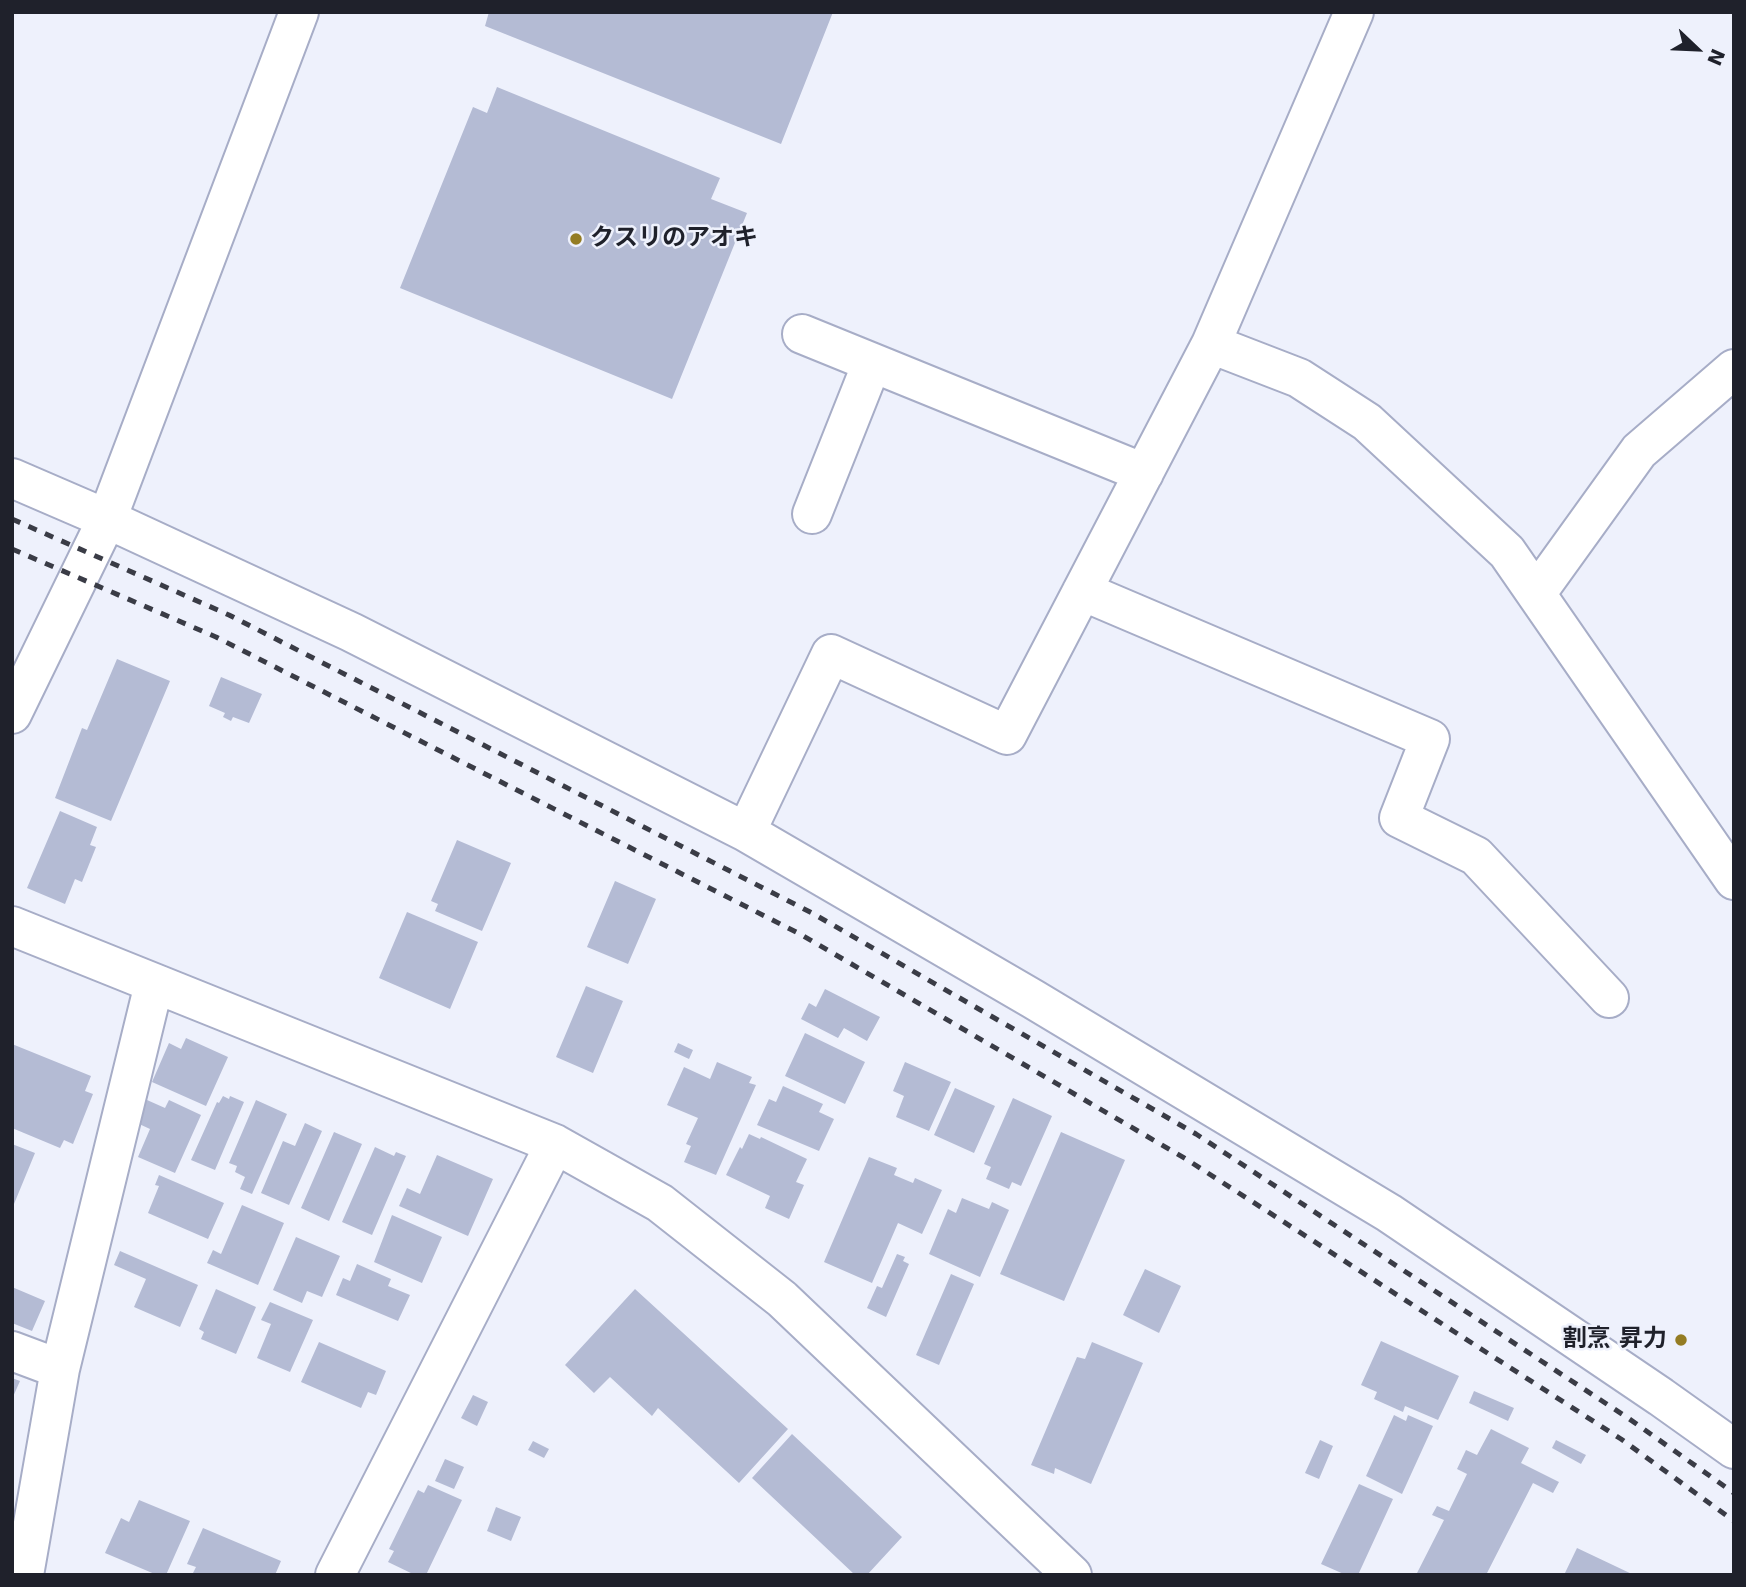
<!DOCTYPE html>
<html>
<head>
<meta charset="utf-8">
<style>
	body { margin:0 }
	#map { position:relative; width:1746px; height:1587px; overflow:hidden; background:#eef1fc; font-family:"DejaVu Sans",sans-serif }
	canvas { display:block }
	.frame { position:absolute; inset:0; border:14px solid #1f212b; pointer-events:none }
	.north { position:absolute; left:1662px; top:14px; width:70px; height:70px; -webkit-text-stroke:5px #eef1fc; paint-order:stroke; rotate:113deg; font-size:19px; font-weight:700; line-height:28px; text-align:center; color:#1f212b }
	.north::after { content:''; display:block; margin:auto; width:24px; height:32px; background:#1f212b; clip-path:polygon(50% 0,100% 100%,50% 72%,0 100%) }
</style>
</head>
<body>
<div id="map">
<canvas width="1746" height="1587"></canvas>
<div class="frame"></div>
<div class="north">N</div>
</div>
<script>
const c = document.querySelector('canvas').getContext('2d');
c.lineJoin = 'round';
function fill(path, color) { c.fillStyle = color; c.fill(path, 'evenodd'); }
function trace(path, color, width, dash) { c.strokeStyle = color; c.lineWidth = width; c.lineCap = dash ? 'butt' : 'round'; c.setLineDash(dash || []); c.stroke(path); }
function label(font, color, halo, rows, align = 'center') {
  c.font = font + ' "DejaVu Sans","Noto Sans JP",sans-serif'; c.lineWidth = 5; c.setLineDash([]); c.textBaseline = 'middle'; c.strokeStyle = halo; c.fillStyle = color; for (const [text, x, y, turn = 0] of rows) {
    c.save(); c.translate(x, y); c.rotate((+turn || 0) * Math.PI / 180); c.textAlign = isNaN(turn) ? turn : align; if (halo) c.strokeText(text, 0, 0); c.fillText(text, 0, 0); c.restore();
  }
}
const building = new Path2D(`
	M489 12H833L781 144 485 26Z
	M497 87 720 178 711 199 747 213 672 399 400 288 473 107 487 113Z
	M117 659 170 681 111 821 55 798 82 728 87 730Z
	M221 677 262 694 249 723 233 717 231 721 223 717 225 713 209 706Z
	M60 811 97 827 90 845 96 847 82 882 75 879 65 904 27 888Z
	M457 840 511 863 482 931 435 911 438 904 431 901Z
	M615 881 656 899 628 964 587 947Z
	M407 912 478 942 450 1009 379 978Z
	M586 986 623 1001 593 1073 556 1057Z
	M825 989 880 1017 867 1041 844 1028 838 1038 801 1019 809 1003 816 1007Z
	M805 1033 865 1062 845 1104 785 1076Z
	M186 1038 228 1057 206 1106 152 1082 169 1043 181 1049Z
	M678 1043 693 1050 689 1059 674 1052Z
	M12 1044 91 1076 85 1091 93 1094 73 1144 64 1140 60 1148 12 1128Z
	M717 1062 752 1077 749 1083 756 1085 716 1175 684 1162 691 1146 686 1144 698 1118 667 1105 684 1067 710 1079Z
	M905 1062 951 1082 929 1131 896 1117 904 1096 893 1091Z
	M783 1086 823 1104 819 1112 834 1119 819 1151 757 1125 769 1099 776 1102Z
	M955 1088 995 1106 974 1153 934 1135Z
	M223 1096 229 1099 230 1096 244 1102 215 1170 191 1160 217 1102 219 1103Z
	M1013 1098 1052 1116 1021 1186 1012 1182 1009 1189 986 1179 991 1167 984 1164Z
	M147 1100 165 1108 169 1100 201 1115 175 1173 138 1157 150 1129 137 1123Z
	M256 1100 287 1114 252 1194 240 1189 245 1177 235 1172 237 1166 229 1163Z
	M305 1123 322 1131 289 1205 261 1193 283 1141 295 1146Z
	M334 1132 362 1144 329 1221 301 1208Z
	M1061 1132 1125 1160 1064 1301 1000 1274Z
	M749 1134 760 1139 761 1137 807 1159 796 1182 804 1185 789 1219 765 1208 770 1196 726 1175 740 1147 742 1149Z
	M12 1144 35 1153 14 1204 12 1203Z
	M375 1147 394 1156 396 1152 406 1156 372 1235 342 1222Z
	M437 1155 493 1179 468 1236 399 1206 407 1188 420 1194Z
	M869 1157 897 1168 894 1175 913 1183 915 1178 942 1190 922 1234 898 1223 872 1283 824 1262Z
	M159 1175 224 1203 208 1239 148 1213 159 1186 155 1185Z
	M962 1198 989 1209 992 1202 1009 1210 980 1277 929 1254 948 1209 956 1213Z
	M242 1205 284 1223 258 1285 207 1263 213 1250 221 1254Z
	M392 1215 442 1237 422 1283 374 1262Z
	M296 1237 340 1256 322 1297 307 1291 302 1303 273 1290Z
	M120 1251 198 1285 180 1327 134 1307 146 1279 114 1265Z
	M897 1254 905 1257 903 1261 909 1264 886 1317 867 1308 877 1286 882 1288Z
	M357 1264 391 1279 388 1286 410 1295 398 1321 336 1295 343 1278 350 1281Z
	M1145 1269 1181 1286 1159 1333 1123 1315Z
	M951 1274 974 1284 939 1365 916 1355Z
	M12 1287 45 1301 32 1331 12 1323Z
	M216 1289 256 1307 236 1354 201 1339 204 1332 199 1329Z
	M635 1289 788 1429 739 1483 658 1408 652 1416 610 1377 594 1393 565 1365Z
	M270 1302 313 1320 290 1372 257 1358 271 1324 261 1320Z
	M1381 1341 1459 1376 1438 1420 1405 1406 1403 1412 1374 1399 1377 1392 1361 1385Z
	M319 1342 386 1371 376 1395 368 1392 361 1408 301 1382Z
	M1092 1342 1143 1363 1091 1484 1055 1468 1054 1474 1031 1465 1077 1357 1085 1359Z
	M12 1378 20 1381 12 1399Z
	M1474 1391 1514 1408 1508 1421 1469 1403Z
	M473 1395 488 1402 477 1426 461 1418Z
	M1394 1415 1406 1421 1408 1415 1433 1426 1402 1494 1366 1476Z
	M1491 1429 1529 1448 1521 1463 1559 1482 1553 1493 1533 1483 1486 1575H1416L1444 1520 1432 1515 1437 1506 1449 1511 1467 1474 1457 1469 1466 1450 1477 1455Z
	M792 1434 902 1537 867 1575H855L752 1478Z
	M1320 1440 1333 1446 1319 1479 1305 1473Z
	M1556 1440 1586 1455 1581 1464 1552 1448Z
	M533 1441 549 1449 544 1458 528 1450Z
	M445 1459 464 1467 454 1489 435 1481Z
	M1359 1484 1393 1499 1358 1575H1346L1321 1564Z
	M428 1485 462 1500 426 1575H415L388 1562 394 1551 389 1549 418 1490 424 1493Z
	M139 1500 190 1521 166 1575H157L105 1553 121 1518 129 1522Z
	M496 1507 521 1517 511 1541 487 1531Z
	M203 1528 281 1561 275 1575H192L196 1567 187 1564Z
	M1577 1548 1634 1575H1564Z`);
const minor = new Path2D(`
	M802 334 1144 473
	M1211 344 1299 378 1367 422 1507 552 1734 880
	M12 478 107 519 351 632 746 832 1033 999 1389 1213 1661 1397 1734 1449
	M812 514 872 363
	M1082 591 1430 739 1399 818 1476 856 1609 998
	M1536 594 1639 451 1734 369
	M12 714 107 519 299 12
	M746 832 831 654 1007 735 1211 344 1354 12
	M12 926 555 1144 660 1203 782 1299 1072 1575
	M12 1351 60 1369
	M24 1575 60 1369 154 984
	M335 1575 555 1144`);
const rail = new Path2D(`
	M12 519 229 615 812 913 1196 1134 1628 1418 1734 1493
	M12 549 216 637 800 934 1186 1159 1621 1439 1734 1521`);
const markers = [
	[576,239,7,"#947c23"],
	[1681,1340,7,"#947c23"]
];
const poiNames = [
	["クスリのアオキ",590,239],
	["割烹 昇力",1667,1340,"right"]
];
fill(building, '#b4bbd4');
trace(minor, '#a7adc7', 42);
trace(minor, '#fff', 38);
trace(rail, '#3a3c46', 5, [9, 9]);
for (const [x, y, r, color] of markers) { const dot = new Path2D(); dot.arc(x, y, r, 0, 2 * Math.PI); c.fillStyle = color; c.fill(dot); trace(dot, '#eef1fc', 2.5); }
label('bold 24px', '#1f212b', '#eef1fc', poiNames, 'left');
</script>
</body>
</html>
